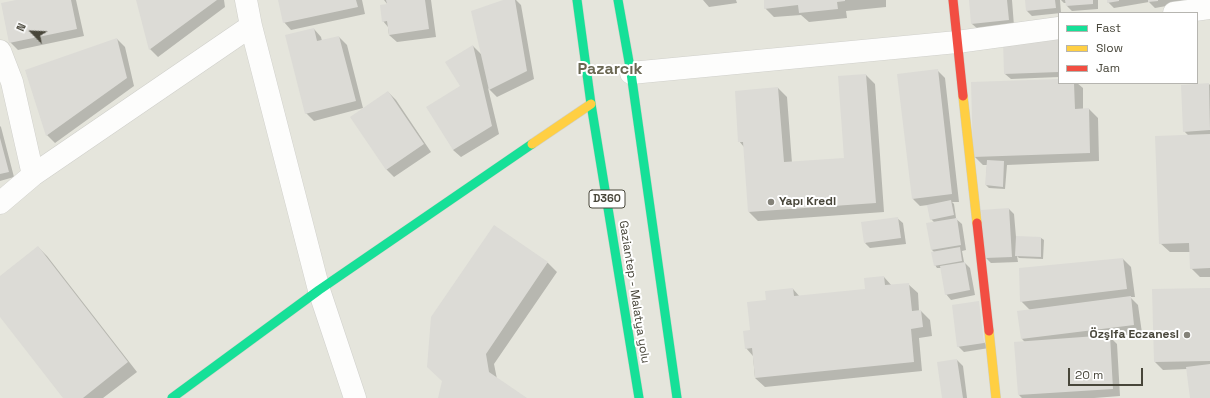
<!DOCTYPE html>
<html>
<head>
<meta charset="utf-8">
<style>
	body { margin:0 }
	#map { position:relative; width:1210px; height:398px; overflow:hidden; background:#f2f2ee; font-family:"Space Grotesk",sans-serif }
	canvas { display:block }
	.legend { position:absolute; left:1058px; top:12px; width:140px; height:72px; box-sizing:border-box; background:#fff; border:1px solid #b6b5b0; margin:0; padding:5px 7px; list-style:none; font-size:12px; color:#48463a }
	.legend li { display:flex; align-items:center; gap:8px; height:20px }
	.legend b { width:20px; border:1px solid #b6b5b0 }
	.north { position:absolute; left:12px; top:12px; width:40px; height:40px; -webkit-text-stroke:3px #fff; paint-order:stroke; rotate:294deg; font-size:11px; font-weight:700; line-height:16px; text-align:center; color:#48463a }
	.north::after { content:''; display:block; margin:auto; width:14px; height:18px; background:#48463a; clip-path:polygon(50% 0,100% 100%,50% 72%,0 100%) }
	.scale { position:absolute; left:1068px; top:368px; width:75px; height:18px; box-sizing:border-box; border:2px solid #48463a; border-top:0; padding-left:5px; font-size:12px; line-height:14px; white-space:nowrap; color:#48463a; -webkit-text-stroke:3px #fff; paint-order:stroke }
</style>
</head>
<body>
<div id="map">
<canvas width="1210" height="398"></canvas>
<ul class="legend">
<li><b style="height:5px;background:#16e098"></b>Fast</li>
<li><b style="height:5px;background:#ffcf43"></b>Slow</li>
<li><b style="height:5px;background:#f24e42"></b>Jam</li>
</ul>
<div class="north">N</div>
<div class="scale">20 m</div>
</div>
<script>
const c = document.querySelector('canvas').getContext('2d');
c.lineJoin = 'round';
function fill(path, color) { c.fillStyle = color; c.fill(path, 'evenodd'); }
function trace(path, color, width, dash) { c.strokeStyle = color; c.lineWidth = width; c.lineCap = dash ? 'butt' : 'round'; c.setLineDash(dash || []); c.stroke(path); }
function label(font, color, halo, rows, align = 'center') {
  c.font = font + ' "Space Grotesk",sans-serif'; c.lineWidth = 4; c.setLineDash([]); c.textBaseline = 'middle'; c.strokeStyle = halo; c.fillStyle = color; for (const [text, x, y, turn = 0] of rows) {
    c.save(); c.translate(x, y); c.rotate((+turn || 0) * Math.PI / 180); c.textAlign = isNaN(turn) ? turn : align; if (halo) c.strokeText(text, 0, 0); c.fillText(text, 0, 0); c.restore();
  }
}
const residential = new Path2D(`
	M0 0H1210V398H0ZM1059 13H1197V83H1059Z`);
const shadow = new Path2D(`
	M21 0H76L84 36 18 50 10 42Z
	M137 0H224L225 7 158 57 150 49Z
	M279 0H362L365 14 291 30 284 22Z
	M384 0H431L436 37 397 42 389 35 388 27 383 21 388 5Z
	M506 0H516L521 5 534 79 497 97 488 88 499 134 461 157 453 150 461 86 473 46 482 55Z
	M703 0H736L737 3 709 7Z
	M765 0H886V7L846 11 847 18 809 22 801 15 774 17 765 8Z
	M970 0H1012L1014 26 978 29 972 24Z
	M1026 0H1060L1061 13 1032 16 1027 11Z
	M1061 0H1098V9L1072 11 1067 6 1066 3H1064Z
	M1108 0H1188L1189 2 1155 8 1149 2 1114 8 1108 2Z
	M314 29 321 37 322 41 339 37 347 45 363 108 314 121 306 113Z
	M117 39 125 47 134 86 55 143 47 135Z
	M1059 39V77L1011 79 1005 74Z
	M937 70 945 78 959 202H952L954 204 956 218H955L962 224 966 250 962 251 964 262 970 268 975 295 951 300 946 294 941 268H937L935 265 934 252 932 250 934 222 931 219 928 205 920 206 913 199Z
	M866 75 875 84 884 212 758 221 749 212 744 147 739 141 778 88 787 97 792 163 845 159Z
	M1059 80V83H1077L1083 88V109H1089L1098 118 1099 161 1007 165 1005 189 989 188 986 185 987 165H983L974 156Z
	M1209 84 1210 85V277H1200L1191 268 1190 252H1170L1160 243 1189 136 1184 131 1182 86Z
	M388 92 396 100 431 152 394 177 386 169Z
	M0 126 1 127 14 177 0 181Z
	M1009 209 1014 214 1016 237 1041 238 1044 240 1043 259 1019 258 1017 256 1018 262 991 263 986 258Z
	M897 218 903 223 906 244 870 248 865 243Z
	M494 226 548 263 557 272 494 364 497 379 525 398H439L443 381Z
	M38 247 47 256 137 372 103 398H64L0 315V277Z
	M1123 259 1131 267 1135 297H1130L1138 305 1142 333 1110 337 1117 344 1120 396 1094 398H1022L1019 395 1025 342 1022 339 1030 310 1021 301Z
	M884 277 892 286 908 284 918 293 919 311H921L930 320 932 336 919 338 922 371 765 387 755 378 753 356 746 348 751 331 767 301 793 289 800 297 867 290Z
	M1210 289V398H1191L1187 369 1163 370 1155 362Z
	M953 306 989 348 964 352 958 346Z
	M957 360 963 366 967 398H943Z`);
const building = new Path2D(`
	M16 0H71L77 29 9 43 1 3Z
	M136 0H217L149 50Z
	M278 0H356L358 7 283 23Z
	M386 0H425L429 29 389 35 387 21 382 22 380 5 387 4Z
	M503 0H515L527 71 489 90 471 11Z
	M764 0H845V1L837 2 838 9 799 13 798 5 764 9Z
	M969 0H1007L1009 20 971 24Z
	M1025 0H1055L1056 8 1026 11Z
	M1065 0H1093V4L1066 6Z
	M1107 0H1119V1L1107 3Z
	M1148 0H1158V1L1148 2Z
	M314 28 317 41 339 36 356 101 305 114 285 35Z
	M117 38 127 78 46 136 25 70Z
	M1059 38V72L1004 74 1003 40Z
	M473 45 492 126 453 150 426 107 460 86 445 62Z
	M938 69 952 194 912 199 897 74Z
	M866 74 876 203 748 212 743 142H738L735 91 778 87 784 162 844 158 838 76Z
	M1059 79V83H1074L1075 109 1089 108 1090 153 973 157 971 82Z
	M1209 83 1210 130 1183 132 1181 85Z
	M388 91 424 144 386 170 350 117Z
	M1210 134V268L1190 269 1189 243 1159 244 1155 136Z
	M0 138 9 172 0 174Z
	M987 160 1004 161 1003 187 985 185Z
	M951 200 954 215 930 220 927 205Z
	M1009 208 1012 257 985 258 981 210Z
	M898 217 901 238 864 243 861 222Z
	M957 218 961 245 931 250 926 223Z
	M494 225 548 262 486 354 489 372 527 398H438L442 381 427 367 431 317Z
	M1016 236 1041 237V257L1015 256Z
	M38 246 128 362 83 398H63L0 317V276Z
	M960 247 962 261 934 266 931 252Z
	M1123 258 1127 289 1020 302 1019 268Z
	M965 262 970 290 945 295 940 266Z
	M884 276 885 285 909 283 912 311 921 310 923 327 911 329 914 362 755 378 752 348 745 349 743 331 750 330 747 302 766 300 765 291 793 288 794 296 865 289 864 278Z
	M1210 288V361L1154 362 1152 289Z
	M1131 296 1134 325 1021 339 1017 311Z
	M979 301 984 343 957 347 952 305Z
	M1110 335 1113 389 1018 395 1014 342Z
	M957 359 963 398H942L937 362Z
	M1210 364V398H1190L1186 367Z`);
const street = new Path2D(`
	M246 0 251 26 319 290 355 398
	M1174 13 1210 8
	M0 51 12 82 33 175
	M631 73 957 42 1059 28
	M0 203 33 175 251 26`);
const fast = new Path2D(`
	M577 0 591 104 639 398
	M618 0 631 73 677 398
	M172 398 319 290 532 144`);
const slow = new Path2D(`
	M963 96 977 223
	M532 144 591 104
	M989 331 996 398`);
const jam = new Path2D(`
	M953 0 963 96
	M977 223 989 331`);
const markers = [
	[771,202,4,"#848279"],
	[1187,335,4,"#848279"]
];
const shields = [
	[607,199,36]
];
const shieldNames = [
	["D360",607,199]
];
const poiNames = [
	["Yapı Kredi",779,202],
	["Özşifa Eczanesi",1179,335,"right"]
];
const streetNames = [
	["Gaziantep - Malatya yolu",634,292,81]
];
const districtNames = [
	["Pazarcık",610,70]
];
fill(residential, '#e5e5dc');
fill(shadow, '#0003');
fill(building, '#dcdbd6');
trace(street, '#d0d0cb', 23);
trace(fast, '#cfcfc5', 10);
trace(slow, '#cfcfc5', 10);
trace(jam, '#cfcfc5', 10);
trace(street, '#fdfdfc', 22);
trace(fast, '#16e098', 9);
trace(slow, '#ffcf43', 9);
trace(jam, '#f24e42', 9);
for (const [x, y, r, color] of markers) { const dot = new Path2D(); dot.arc(x, y, r, 0, 2 * Math.PI); c.fillStyle = color; c.fill(dot); trace(dot, '#fff', 1.5); }
for (const [x, y, w] of shields) { const box = new Path2D(); box.roundRect(x - w / 2, y - 9, w, 18, 3); c.fillStyle = '#fff'; c.fill(box); trace(box, '#48463a', 1); }
label('bold 11px', '#48463a', null, shieldNames);
label('bold 12px', '#48463a', '#fff', poiNames, 'left');
label('12px', '#48463a', '#fff', streetNames);
label('bold 16px', '#6a6752', '#fff', districtNames);
</script>
</body>
</html>
